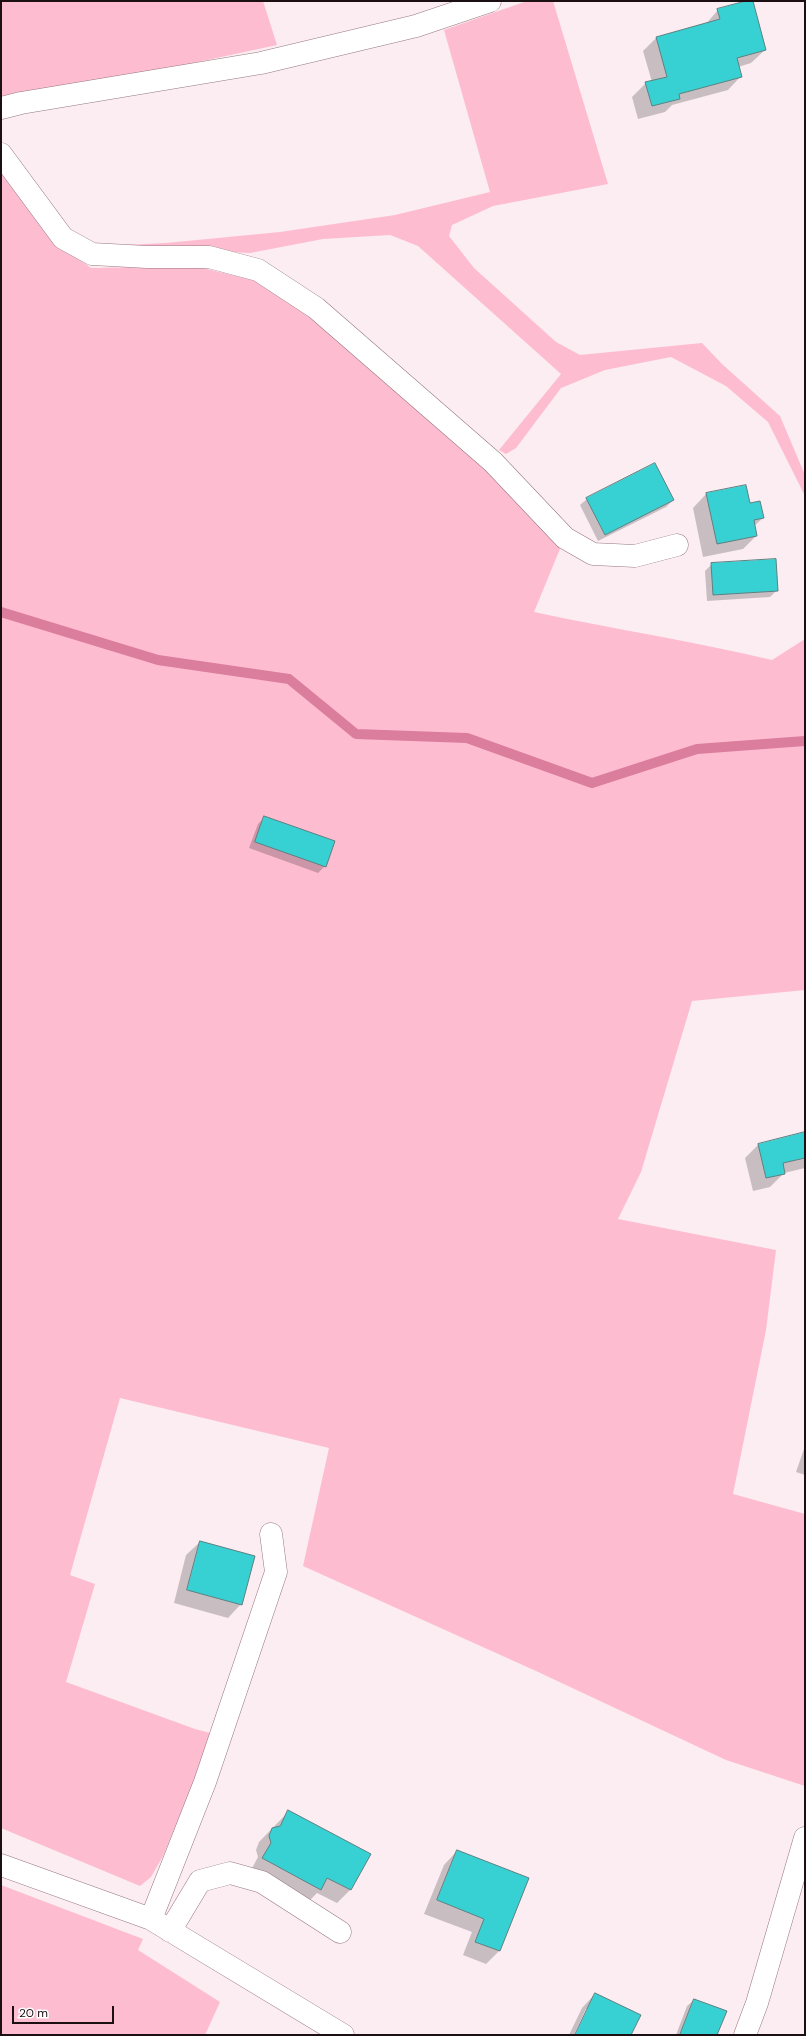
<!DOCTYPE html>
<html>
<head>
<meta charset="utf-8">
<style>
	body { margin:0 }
	#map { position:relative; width:806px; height:2036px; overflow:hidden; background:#fbedf1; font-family:"DM Sans",sans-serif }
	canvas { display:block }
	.frame { position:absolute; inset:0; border:2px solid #1b0f13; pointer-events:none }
	.scale { position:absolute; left:12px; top:2006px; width:102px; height:18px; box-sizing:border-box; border:2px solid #1b0f13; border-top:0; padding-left:5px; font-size:12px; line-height:14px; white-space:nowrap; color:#1b0f13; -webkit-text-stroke:3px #fff; paint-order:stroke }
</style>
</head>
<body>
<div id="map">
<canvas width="806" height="2036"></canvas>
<div class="frame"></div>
<div class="scale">20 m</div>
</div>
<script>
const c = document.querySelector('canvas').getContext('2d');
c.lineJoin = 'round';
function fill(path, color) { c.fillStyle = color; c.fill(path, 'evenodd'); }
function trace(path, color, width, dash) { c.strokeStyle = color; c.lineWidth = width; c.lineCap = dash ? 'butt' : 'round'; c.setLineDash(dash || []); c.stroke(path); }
const green = new Path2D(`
	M1 1H263L277 45 170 68 1 99Z
	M527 1H553L608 184 493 206 452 225 449 236 474 268 556 342 580 355 702 343 722 364 780 416 805 475V496L768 422 726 386 671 357 605 370 561 388 516 448 506 454 499 450 561 374 418 246 390 235 323 239 250 253 103 246 166 243 280 232 395 215 490 192 444 30Z
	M1 171 59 245 91 268 194 266 257 281 312 318 447 431 562 544 534 612C613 629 693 641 772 660L805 639V990L692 1001 641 1172 618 1219 776 1250 766 1330 733 1494 805 1514V1786L726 1760 536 1671 303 1566 329 1448 120 1398 70 1575 95 1584 66 1682 195 1729 214 1734 163 1856 151 1877 140 1886 1 1828Z
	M1 1885 143 1939 138 1950 220 2002 205 2035H1Z`);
const shadow = new Path2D(`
	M752 1 765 50 751 63 738 67 741 76 728 90 672 105 665 112 638 119 632 97 646 83 652 82 643 51 656 38 705 25 718 10Z
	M706 494 763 518 754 526 756 536 743 549 703 557 693 508Z
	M587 499 673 500 666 507 598 541 580 505Z
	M712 564 777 590 770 597 707 601 705 571Z
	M265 817 325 866 318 873 249 848 258 824Z
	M805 1133V1168L784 1173 770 1187 753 1191 745 1158 758 1145Z
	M805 1446V1475L796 1472Z
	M200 1542 241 1604 228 1618 174 1603 186 1555Z
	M289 1811 369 1854 350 1890 337 1903 317 1893 307 1903 250 1872 258 1857 256 1850 259 1842Z
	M457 1851 528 1879 499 1951 486 1964 463 1955 472 1932 424 1914 444 1865Z
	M595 1994 630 2035H576L588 2009H586L574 2035H569L582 2008Z
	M694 2000 716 2035H676L687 2006Z`);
const stream = new Path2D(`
	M1 612 158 660 289 679 356 734 467 738 592 783 697 749 805 741`);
const building = new Path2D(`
	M746 1H753L766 50 737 58 742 77 679 94 680 99 652 106 645 82 667 77 656 37 720 19 717 9Z
	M655 463 674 500 605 535 586 498Z
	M746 485 750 503 760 501 764 518 754 520 757 536 717 544 706 493Z
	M776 559 778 591 713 595 711 563Z
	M264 816 335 841 326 867 255 842Z
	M805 1132V1158L783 1163 785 1174 766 1178 758 1144Z
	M200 1541 255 1556 242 1605 187 1590Z
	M288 1810 371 1854 351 1890 327 1878 321 1890 262 1858 271 1843 269 1836 272 1828 280 1826Z
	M457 1850 529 1878 500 1951 475 1942 484 1919 437 1900Z
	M595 1993 641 2015 631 2035H575Z
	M694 1999 727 2011 717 2035H680Z`);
const minor = new Path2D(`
	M1 108 21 103 261 63 416 26 490 1
	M1 154 63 238 92 254 147 257H209L258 270 316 308 493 462 565 538 593 554 635 556 677 545
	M1 1865 151 1919 343 2035
	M151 1919 205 1782 276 1572 271 1534
	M170 1931 200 1881 230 1873 262 1882 340 1932
	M745 2035 757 2003 805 1838`);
fill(green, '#febcd1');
fill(shadow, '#0003');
trace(stream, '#db7d9d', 10);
fill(building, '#38d1d3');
trace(building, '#5d8081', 1);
trace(minor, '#967881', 23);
trace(minor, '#fff', 22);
</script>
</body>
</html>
